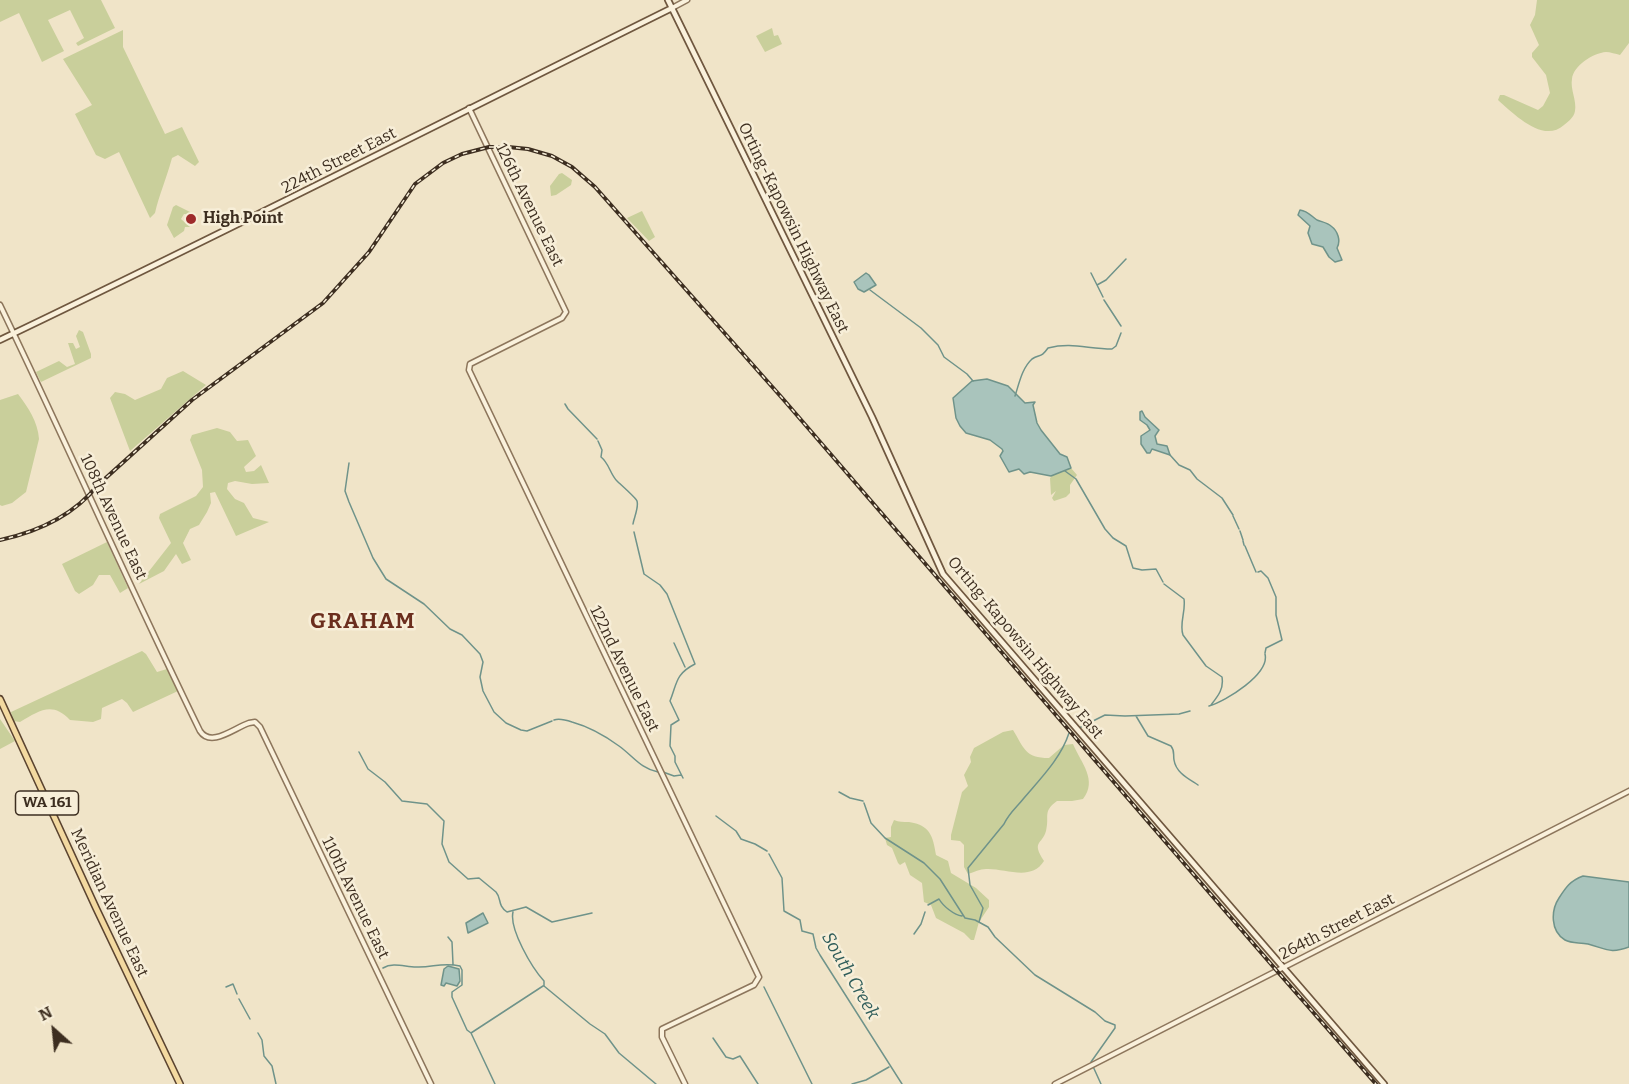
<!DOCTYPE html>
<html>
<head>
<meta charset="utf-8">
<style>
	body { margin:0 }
	#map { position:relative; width:1629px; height:1084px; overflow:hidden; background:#f0e4c8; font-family:Bitter,serif }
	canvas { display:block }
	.north { position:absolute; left:24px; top:1000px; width:60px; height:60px; -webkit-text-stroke:4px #f7eed8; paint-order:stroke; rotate:333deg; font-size:16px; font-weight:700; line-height:24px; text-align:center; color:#3d2e20 }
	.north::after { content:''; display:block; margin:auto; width:21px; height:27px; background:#3d2e20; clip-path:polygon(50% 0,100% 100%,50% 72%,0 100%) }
</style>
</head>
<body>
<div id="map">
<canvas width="1629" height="1084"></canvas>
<div class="north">N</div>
</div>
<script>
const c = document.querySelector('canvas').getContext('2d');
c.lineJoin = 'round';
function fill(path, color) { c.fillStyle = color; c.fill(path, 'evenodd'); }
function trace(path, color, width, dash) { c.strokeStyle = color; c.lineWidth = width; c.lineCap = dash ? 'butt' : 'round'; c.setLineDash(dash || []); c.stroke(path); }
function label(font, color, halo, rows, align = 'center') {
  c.font = font + ' Bitter,serif'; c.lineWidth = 5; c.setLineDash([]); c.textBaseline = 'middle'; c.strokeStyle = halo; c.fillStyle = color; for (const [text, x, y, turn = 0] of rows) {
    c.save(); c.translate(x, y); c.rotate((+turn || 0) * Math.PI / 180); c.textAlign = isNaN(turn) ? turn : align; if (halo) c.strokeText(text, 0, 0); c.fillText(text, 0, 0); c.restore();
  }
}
const green = new Path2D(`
	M0 0H101L115 28 78 46 76 43 84 38 70 10 48 20 64 51 42 62 19 13 0 22Z
	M1537 0H1629V43L1620 55C1616 54 1610 52 1606 52 1593 53 1573 66 1572 79 1570 89 1577 101 1575 111 1574 117 1569 121 1564 125 1543 144 1514 114 1498 100L1500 95H1504L1538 110 1543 106 1550 93 1546 75 1532 57V53L1539 45 1530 25 1535 15Z
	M772 28 774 36 778 35 782 44 765 52 756 36Z
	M123 30V47L165 134 182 127 199 162 195 166 178 155 172 158C167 177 159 195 155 213L150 218 119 152 105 159 96 155 75 114 92 105 63 59Z
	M562 173 572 180 571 185 556 195 551 196 550 186 559 174Z
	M176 205 192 213 191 215 184 214 181 219 190 227H185L184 231 174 238 167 225 173 207Z
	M642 211 655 237 649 241 627 218Z
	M79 330 83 332 91 354V358L41 382 36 372 59 361 67 367 75 364 68 343H73L76 349 80 347 76 336Z
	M183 371 206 385 130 451 110 398 115 392 125 394 135 400 161 389 167 378Z
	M18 394C28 407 38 422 39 439L26 492 12 503 2 506 0 505V400Z
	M217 428 230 432 237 441 248 440 256 456 244 467 246 472 254 471 261 465 269 483 252 484 235 481 228 483 227 489 235 499 244 503 253 518 269 522 236 536 215 492 210 493 211 503 207 512 199 525 190 529 183 543 191 560 182 564 176 554 164 571 139 584 171 543 159 518 160 514 196 496 203 487 202 470 190 440 192 435Z
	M1071 468 1077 475 1070 485V493L1066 497 1054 501 1052 498 1056 491 1051 495 1050 478 1053 475Z
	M107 542 128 588 120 593 110 575H99L93 585 79 594 75 591 62 564Z
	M142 651 146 654 157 672 167 669 178 691 133 712 127 703 122 699 102 708 101 719 93 722 70 720C52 701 39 711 20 722L13 721 11 712Z
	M0 719 15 741 0 749Z
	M1013 730C1024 748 1025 758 1049 758L1064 745 1073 744C1081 763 1098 780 1083 799L1072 801H1057C1042 812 1050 816 1046 831 1042 845 1031 841 1044 861 1031 882 1005 868 986 869 980 869 974 872 968 874L964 867V845L960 841 951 840V835L962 792 968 786 964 775 971 762 970 757 974 748 1003 732Z
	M894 820C899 822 903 822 909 822 930 825 933 836 936 855L948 861 951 873 976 888 989 900V907L979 922 974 940H971L964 933 936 918 931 905 924 902 922 883 910 875 905 862 900 865 898 863 892 848 887 845 885 838 891 837V827Z`);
const water = new Path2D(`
	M1300 210C1308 211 1311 216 1317 220 1322 222 1328 223 1331 226 1338 231 1341 241 1337 248L1342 260 1335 262 1329 257 1323 247 1312 244 1308 233 1310 226 1298 215Z
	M866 273 869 275 876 285 864 292 858 289 854 282Z
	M987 379 1008 386 1025 403 1035 402 1033 405 1037 423 1041 430 1060 454 1067 457 1071 468 1051 476 1030 472 1024 474 1019 469 1009 472 1000 456 1003 451 1002 449 990 440 966 433 960 426 956 418 953 398 972 381Z
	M1142 411 1145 417 1159 430 1155 436 1157 444 1167 446 1170 455 1152 449 1150 453H1147L1141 444V436L1150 430 1147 425 1140 420V412Z
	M1583 876 1629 882V947C1610 954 1607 949 1588 944 1580 942 1572 944 1565 940 1550 931 1551 910 1559 898 1566 887 1570 881 1583 876Z
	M483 913 488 923 468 933 466 923Z
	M448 966 459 969 460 981 457 986 446 983 444 986 441 985 444 969Z`);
const stream = new Path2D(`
	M1091 273 1097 285
	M870 290 921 328 938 345 944 357 967 374 973 381
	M1103 297 1097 285 1106 280 1126 259
	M1104 300 1121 326
	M1015 396C1019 384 1022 368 1032 359 1040 354 1041 358 1048 348 1072 342 1088 349 1112 349L1116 346 1121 333
	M565 404 568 409 597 439
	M598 441 602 450 601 457C609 463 610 474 617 481 620 484 636 498 637 501 639 508 634 517 633 524
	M1170 455 1179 465 1190 470 1197 479 1222 498 1233 515
	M349 463 345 491 349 502 373 558 386 579 424 604 450 629 462 635 480 654 483 662 480 677 483 691 494 712 506 723 521 730 527 731 552 721
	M1065 471 1076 479 1105 529 1113 538 1126 546 1133 568 1142 570 1156 569 1163 582
	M1233 516 1239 529
	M1240 531 1243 540
	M634 532 644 574 660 585 667 594 695 664C675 674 677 684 670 701L679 720 671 725 670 746 675 756V762L683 778
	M1243 541 1244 545
	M1245 546 1256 572
	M1258 572 1261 571 1268 578 1276 597V615L1282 640 1266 648 1265 653
	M1164 584 1184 599C1186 611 1179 624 1183 635L1206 666 1222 677C1224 689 1218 696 1211 705
	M674 643 685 667
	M1209 706C1226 701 1270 674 1265 654
	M1136 716 1148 736 1171 746C1175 751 1173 754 1174 760 1176 773 1189 779 1198 785
	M554 720C560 718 566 720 572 722 590 727 604 735 619 746 633 756 641 769 658 772
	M1079 728 1105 715 1125 716 1179 714 1190 711
	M359 752 368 769 385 782 402 801 427 804 444 821 442 844 449 862 468 879 479 878 496 892C502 899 497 905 507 912L526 907 552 922 592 913
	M663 772 674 776 681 775
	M839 792 850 798 863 801
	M864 803 871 823 885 838 924 863 940 879 965 918 975 920 988 927 995 937 1035 975 1095 1012 1105 1021 1115 1025V1028L1091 1062 1101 1084
	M716 816 736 831 741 839 755 844 767 851
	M769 854 782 878 784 911 800 920 802 931 813 934 816 948 820 955 902 1084
	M928 905 939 899C943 906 954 915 962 916
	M513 912C509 929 532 968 544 981V986L590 1024 605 1034 619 1053 656 1084
	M979 922 983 908 970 885 968 868 1004 824C1009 813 1017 807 1024 798 1041 778 1061 758 1069 733
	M914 934 921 924 925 912
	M448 937 452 942 453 964
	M383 968C393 962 405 967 416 967 432 968 441 962 460 966L462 970V985L452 992V997L467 1030 471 1033
	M226 987 233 984 237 994
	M764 987 812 1084
	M239 999 250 1019
	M258 1033 262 1040 264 1056 272 1066 276 1084
	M713 1038 726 1057 733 1059 740 1056 758 1084
	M495 1084 471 1033 543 986
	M852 1084 866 1080 889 1067`);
const tertiary = new Path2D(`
	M672 8 687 0
	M469 108 566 312 562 318 470 364 469 370 759 977 754 985 662 1029V1037L685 1084
	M0 305C68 446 131 590 200 731 211 748 234 728 249 723L255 722 260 727 431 1084
	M1055 1084 1629 791`);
const secondary = new Path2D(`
	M668 0 872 417 943 574 1384 1084
	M0 340C226 232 448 119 672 8`);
const primary = new Path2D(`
	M0 699 96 908 180 1084`);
const rail = new Path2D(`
	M0 540C37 532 74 515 98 485L192 400 323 303 369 252 415 184 443 163 462 154 489 147H508L528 149 552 156 572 167 595 187 783 399 1277 971 1376 1084`);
const markers = [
	[191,219,6,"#9e2a2b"]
];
const shields = [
	[47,803,63]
];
const shieldNames = [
	["WA 161",47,803]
];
const streetNames = [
	["224th Street East",339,161,-27],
	["126th Avenue East",529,205,64],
	["Orting-Kapowsin Highway East",793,228,64],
	["108th Avenue East",113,517,65],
	["Orting-Kapowsin Highway East",1025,648,50],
	["122nd Avenue East",624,669,64],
	["110th Avenue East",355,898,64],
	["Meridian Avenue East",109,903,65],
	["264th Street East",1337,927,-27]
];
const poiNames = [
	["High Point",203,219]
];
const waterNames = [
	["South Creek",850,976,60]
];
const districtNames = [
	["GRAHAM",363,622]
];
fill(green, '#c9cf9b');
fill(water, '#a9c4bc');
trace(water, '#6f938a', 1.5);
trace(stream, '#6f938a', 1.5);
trace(tertiary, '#8d765c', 7);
trace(secondary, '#6f573f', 8);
trace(primary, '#5b4430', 8);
trace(tertiary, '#faf1dc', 4);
trace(secondary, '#faf1dc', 4.5);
trace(primary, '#f3d9a0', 5);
trace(rail, '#3d2e20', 4);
trace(rail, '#f7eed8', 1.5, [4.5]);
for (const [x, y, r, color] of markers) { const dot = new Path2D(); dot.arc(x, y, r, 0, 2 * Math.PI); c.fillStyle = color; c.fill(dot); trace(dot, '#f7eed8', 2); }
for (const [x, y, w] of shields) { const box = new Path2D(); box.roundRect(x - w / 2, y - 12, w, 24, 4.5); c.fillStyle = '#f7eed8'; c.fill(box); trace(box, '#3d2e20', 1.5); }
label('bold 15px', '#3d2e20', null, shieldNames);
label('16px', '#3d2e20', '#f7eed8', streetNames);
label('bold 16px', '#3d2e20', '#f7eed8', poiNames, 'left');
label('italic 18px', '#2f5d5a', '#f7eed8', waterNames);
c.letterSpacing = '1.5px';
label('bold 22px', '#6b2e1e', '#f7eed8', districtNames);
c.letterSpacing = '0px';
</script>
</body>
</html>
